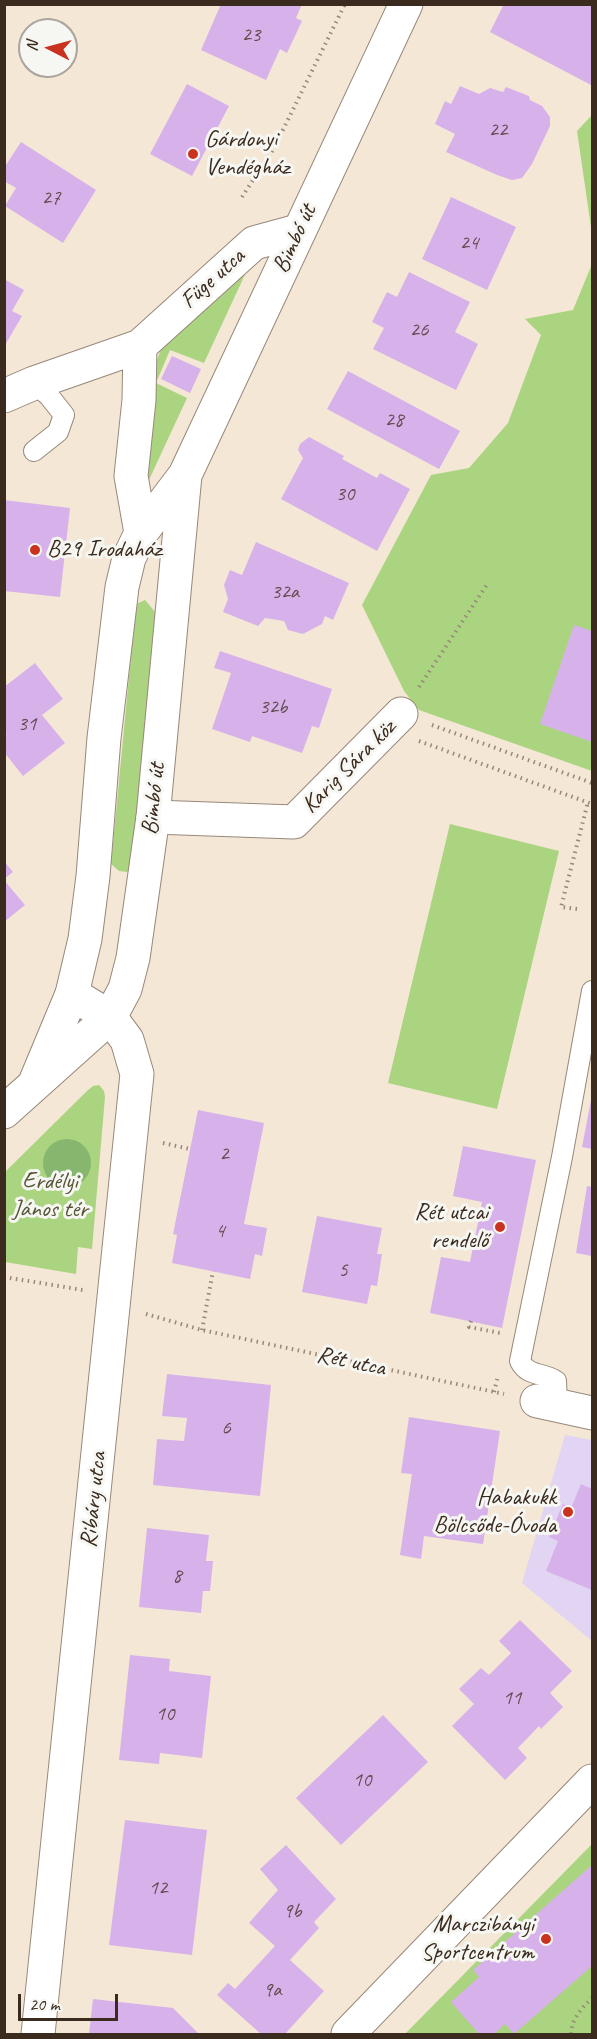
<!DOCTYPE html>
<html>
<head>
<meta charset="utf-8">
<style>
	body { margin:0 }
	#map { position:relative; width:597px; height:2039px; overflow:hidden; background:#f4e7d6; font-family:Caveat,sans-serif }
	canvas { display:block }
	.frame { position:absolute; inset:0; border:6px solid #3b2a1e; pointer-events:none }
	.north { position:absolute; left:18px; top:18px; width:60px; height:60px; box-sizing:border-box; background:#f6f6f2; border:2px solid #aba49d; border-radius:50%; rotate:276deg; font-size:16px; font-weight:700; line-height:24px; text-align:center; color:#3b2a1e }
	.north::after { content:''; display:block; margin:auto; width:21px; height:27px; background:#c8321e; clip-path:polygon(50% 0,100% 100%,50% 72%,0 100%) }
	.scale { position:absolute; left:18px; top:1994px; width:100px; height:27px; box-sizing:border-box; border:3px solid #3b2a1e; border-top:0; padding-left:8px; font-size:18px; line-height:21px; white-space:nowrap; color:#3b2a1e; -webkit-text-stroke:4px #f6f6f2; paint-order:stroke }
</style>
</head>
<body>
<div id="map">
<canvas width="597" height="2039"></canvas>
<div class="frame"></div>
<div class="north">N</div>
<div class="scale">20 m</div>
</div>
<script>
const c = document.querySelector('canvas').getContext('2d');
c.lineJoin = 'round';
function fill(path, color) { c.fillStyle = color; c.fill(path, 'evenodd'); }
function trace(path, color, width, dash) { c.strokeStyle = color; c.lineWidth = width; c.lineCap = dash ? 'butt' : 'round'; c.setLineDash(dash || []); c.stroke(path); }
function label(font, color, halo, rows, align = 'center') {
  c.font = font + ' Caveat,sans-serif'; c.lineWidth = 6; c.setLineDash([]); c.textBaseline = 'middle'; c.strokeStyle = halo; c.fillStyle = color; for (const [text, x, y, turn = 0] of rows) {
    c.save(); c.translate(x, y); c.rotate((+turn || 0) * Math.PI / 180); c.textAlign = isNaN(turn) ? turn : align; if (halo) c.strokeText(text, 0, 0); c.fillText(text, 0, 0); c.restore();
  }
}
const built = new Path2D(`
	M565 1435 592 1440V1641L522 1583Z`);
const green = new Path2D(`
	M592 115V234L577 131Z
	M592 264V771L419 710 404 691 362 605 431 475 469 468 508 423 541 335 525 319 573 310Z
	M248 268 204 363 170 350 156 383 187 398 148 482 141 479 152 374 161 349Z
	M145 600 156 613 135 864 127 872 119 871 111 864 136 604Z
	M450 824 559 851 497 1109 388 1083Z
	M99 1085 104 1091 105 1097 92 1249 78 1247 76 1274 5 1262V1172L88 1090 93 1086Z
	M592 1844V2034H405Z`);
const forest = new Path2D(`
	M43 1163a24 24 0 1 1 48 0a24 24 0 1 1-48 0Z`);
const building = new Path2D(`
	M221 4H302L296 18 302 21 287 53 280 49 266 80 201 50Z
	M504 4H592L591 85 490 32Z
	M187 84 229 106 192 176 150 154Z
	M460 86 479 94 490 88 503 92 506 87 529 96 530 100 542 106 550 117V126L532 164 522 178 512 180 497 175 446 152 455 134 435 124 445 101 451 104Z
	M21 142 96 190 63 243 5 206 16 188 4 181V168Z
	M451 197 516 227 487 290 422 259Z
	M409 272 470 302 455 332 478 344 456 390 373 349 384 328 372 322 387 292 397 297Z
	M4 279 24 290 12 311 22 316 4 347Z
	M172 356 201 369 190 393 161 379Z
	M348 371 460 431 439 469 327 409Z
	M309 437 344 456 342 459 377 478 380 473 410 489 377 551 281 499 303 458 298 450 300 444Z
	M4 500 70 508 60 597 4 591Z
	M256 542 349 583 333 620 325 616 322 624 303 634 288 630 284 621 265 618 258 626 223 612 228 599 224 585 230 570 242 575Z
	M574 625 592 631V742L540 724Z
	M220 651 332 689 319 728 312 726 302 753 252 736 250 742 212 729 231 673 214 668Z
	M35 663 63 699 42 715 65 743 23 776 4 752V738L7 736 4 733V687Z
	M4 861 13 872 4 879Z
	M4 880 25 905 4 922Z
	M591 1100H592V1149L582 1147Z
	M198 1110 264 1123 244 1224 267 1228 262 1256 255 1254 250 1279 172 1263 177 1235 173 1234Z
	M463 1146 536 1160 502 1328 430 1313 441 1257 470 1262 482 1202 453 1196Z
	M587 1186 592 1187V1256L576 1253Z
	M317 1216 382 1228 377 1254H382L377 1286 371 1285 367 1304 302 1292Z
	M167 1374 271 1385 260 1496 153 1485 157 1439 184 1441 187 1418 162 1416Z
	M409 1417 500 1431 483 1544 424 1536 421 1559 400 1555 412 1474 401 1473Z
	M581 1484 592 1489V1590L546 1571 558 1541 549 1537 563 1504 571 1508Z
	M147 1528 209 1535 206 1561H213L210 1591H203L201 1613 139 1607Z
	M520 1620 572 1671 550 1693 563 1707 541 1729 539 1726 518 1748 527 1758 505 1780 452 1726 474 1704 459 1689 481 1668 489 1675 511 1653 499 1641Z
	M130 1655 170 1659 169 1671 211 1676 202 1758 160 1753 159 1764 119 1760Z
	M383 1715 428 1762 341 1845 296 1798Z
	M125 1820 207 1830 192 1955 109 1945Z
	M286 1845 336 1899 314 1922 319 1928 290 1960 324 1991 285 2034H261L217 1995 228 1983 235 1989 275 1946 249 1923 278 1890 260 1869Z
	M592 1865V1966L514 2034 505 2024 494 2034H479L451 2002 479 1977 473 1970Z
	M93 1999 173 2008 199 2034H89Z`);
const path = new Path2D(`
	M349 4H352
	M242 197 274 148 345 4
	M419 687 488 583
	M432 725 592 783
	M419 741 592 804
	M577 909 561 907 588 802
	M163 1143 190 1149
	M4 1277 83 1290
	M146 1314 202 1330 504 1394
	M471 1321 469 1327 500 1333
	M202 1330 213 1271
	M494 1392 498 1376
	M571 2034C572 2018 581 2009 592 1998`);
const service = new Path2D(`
	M34 383 49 396 64 415 58 432 34 451
	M557 1405 556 1381C543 1372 528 1377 520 1361L562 1157 592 991`);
const minor = new Path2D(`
	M140 346 139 400 131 476 141 533
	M4 396 34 383 140 346 254 243 298 231
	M153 817 294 822 401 714
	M537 1401 592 1413
	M38 2034 137 1074 127 1040 110 1017 72 994
	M348 2034 592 1781`);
const tertiary = new Path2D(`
	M34 1085 72 994 85 939 93 876 104 738 122 587 129 558 141 533 185 475 406 4
	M4 1112 110 1017 125 989 133 958 153 817 185 475`);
const markers = [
	[193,154,6,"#c8321e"],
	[35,550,6,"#c8321e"],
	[500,1227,6,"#c8321e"],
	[568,1512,6,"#c8321e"],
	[546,1939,6,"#c8321e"]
];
const numberNames = [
	["23",251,35],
	["22",498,130],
	["27",51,198],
	["24",469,243],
	["26",419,330],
	["28",394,420],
	["30",345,494],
	["32a",285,592],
	["32b",273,707],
	["31",27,724],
	["2",224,1154],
	["4",220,1231],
	["5",343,1270],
	["6",226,1428],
	["8",177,1576],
	["11",512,1698],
	["10",165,1714],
	["10",362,1780],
	["12",158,1888],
	["9b",292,1911],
	["9a",272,1990]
];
const poiNames = [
	["Gárdonyi",205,140,"left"],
	["Vendégház",205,168,"left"],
	["B29 Irodaház",47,550,"left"],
	["Rét utcai",488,1213],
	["rendelő",488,1241],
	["Habakukk",556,1498],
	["Bölcsőde-Óvoda",556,1526],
	["Marczibányi",534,1925],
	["Sportcentrum",534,1953]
];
const streetNames = [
	["Bimbó út",295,239,-65],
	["Füge utca",213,279,-42],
	["Karig Sára köz",349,767,-45],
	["Bimbó út",154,799,-84],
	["Rét utca",351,1362,12],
	["Ribáry utca",94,1500,-84]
];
const parkNames = [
	["Erdélyi",50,1182],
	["János tér",50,1210]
];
fill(built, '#e2d4f3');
fill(green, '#aad47f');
fill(forest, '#87b66e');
fill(building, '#d7b2ea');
trace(service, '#98887a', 22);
trace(minor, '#98887a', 35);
trace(tertiary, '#98887a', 35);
trace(path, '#98887a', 4, [1.5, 4.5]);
trace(service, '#fff', 20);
trace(minor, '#fff', 33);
trace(tertiary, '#fff', 33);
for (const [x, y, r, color] of markers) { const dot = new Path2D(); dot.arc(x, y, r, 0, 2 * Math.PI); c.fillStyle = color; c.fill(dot); trace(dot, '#f6f6f2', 2); }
label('21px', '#624c51', null, numberNames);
label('24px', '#3b2a1e', '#f6f6f2', poiNames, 'right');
label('24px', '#3b2a1e', '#f6f6f2', streetNames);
label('24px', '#575436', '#f6f6f2', parkNames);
</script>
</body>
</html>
